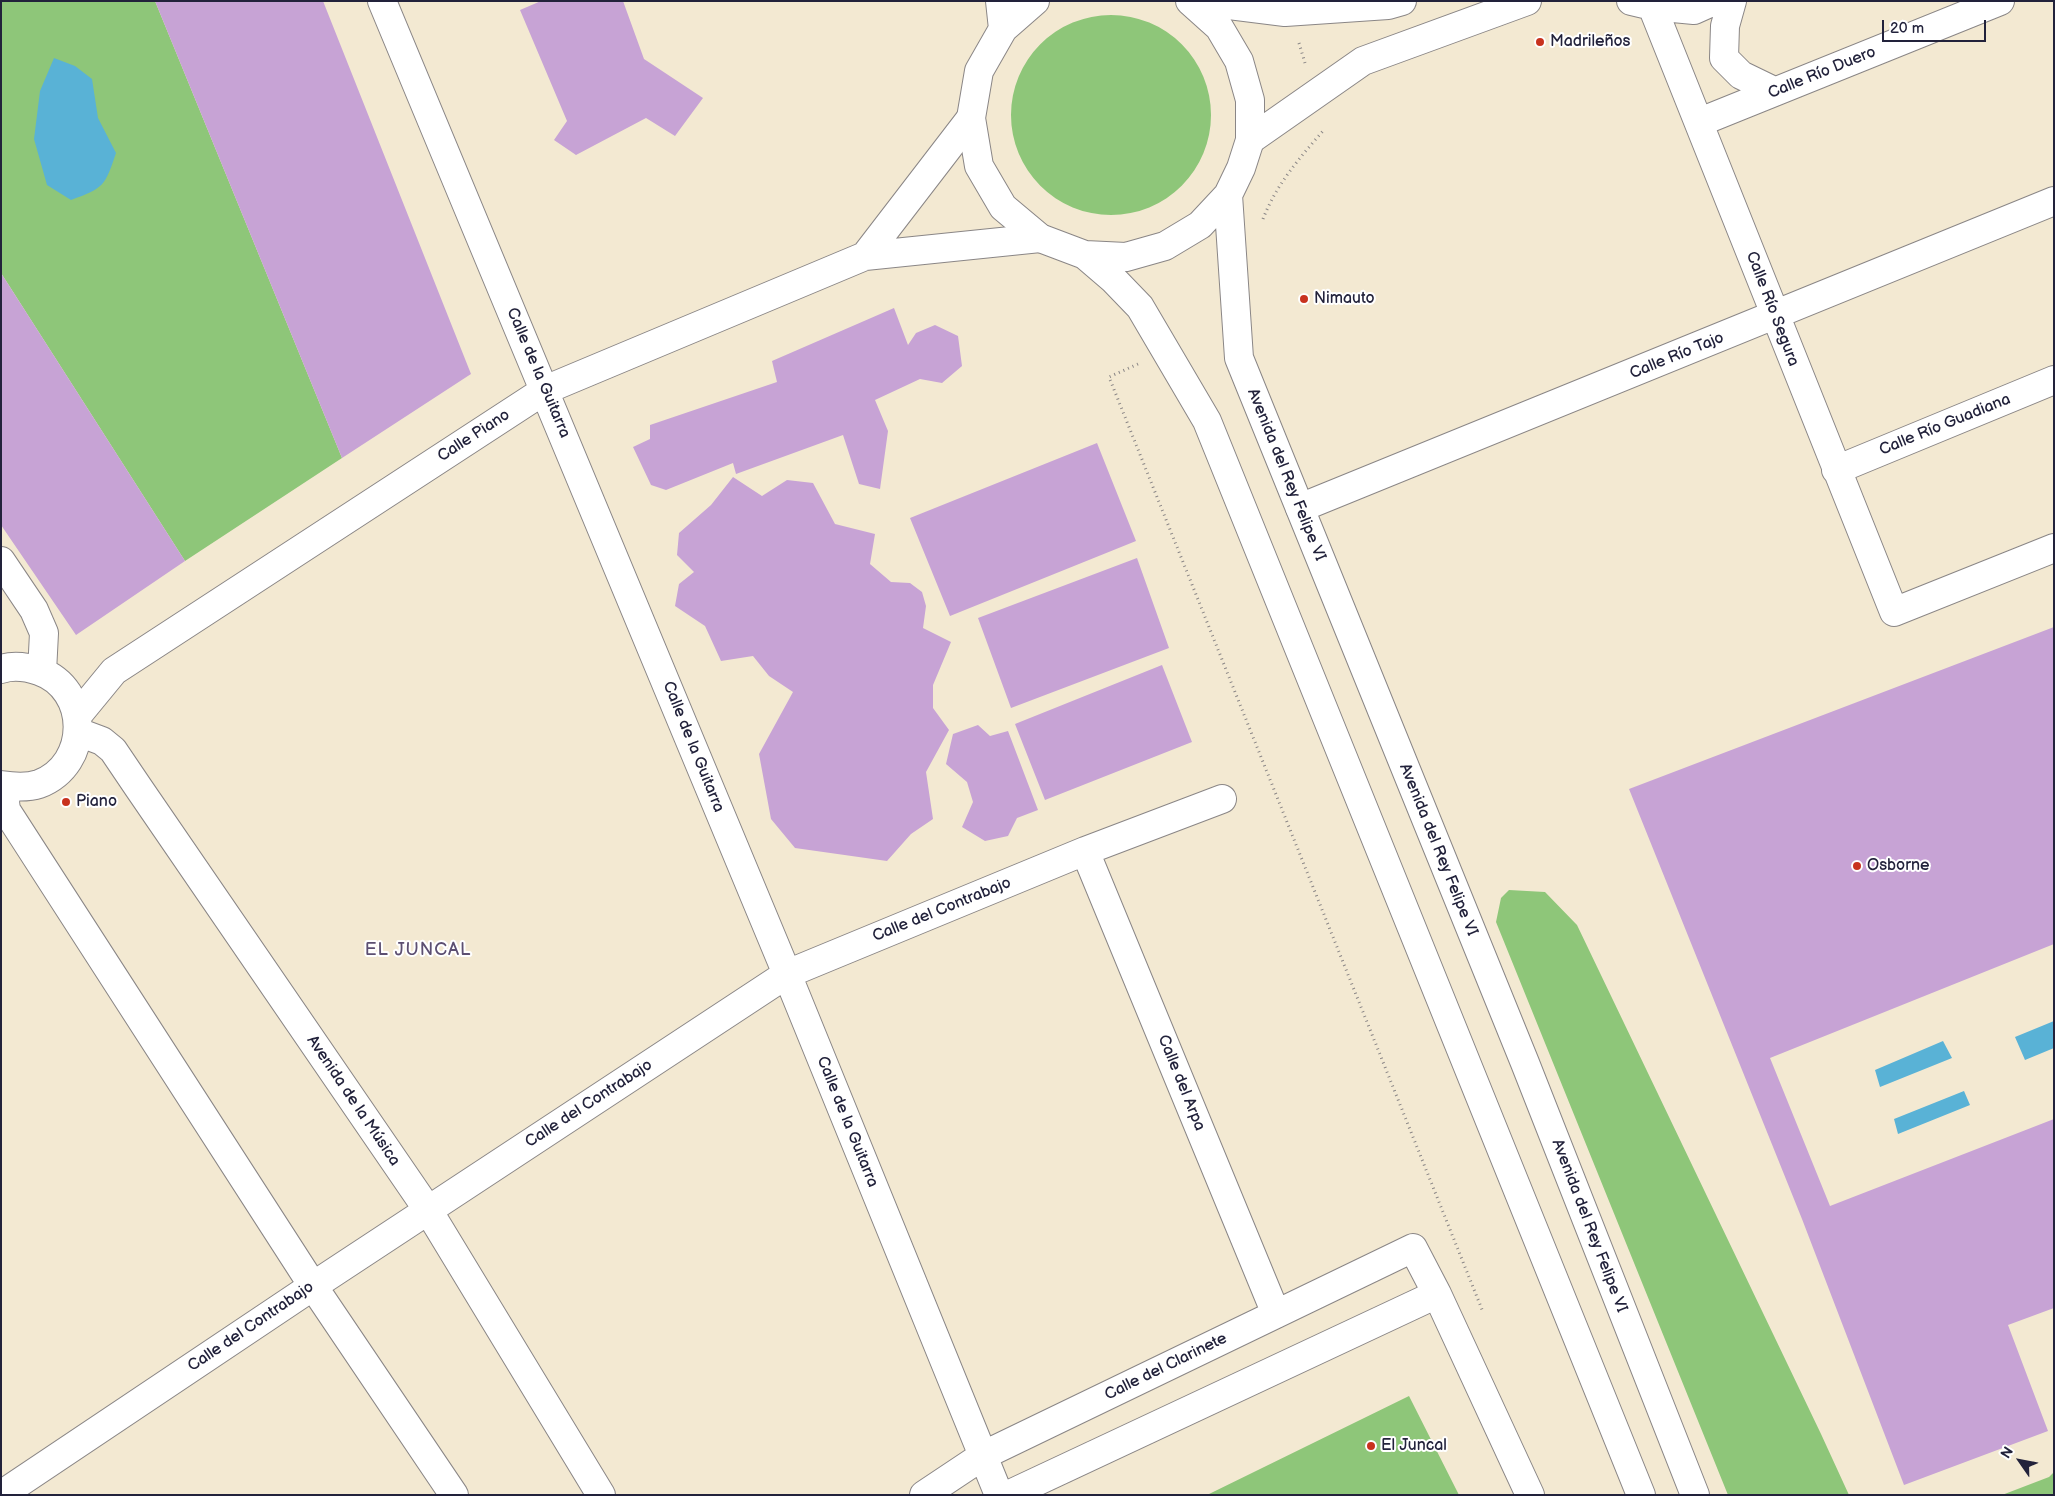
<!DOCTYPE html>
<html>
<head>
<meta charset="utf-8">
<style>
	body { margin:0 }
	#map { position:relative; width:2055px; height:1496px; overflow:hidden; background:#f3e9d2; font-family:"Balsamiq Sans",sans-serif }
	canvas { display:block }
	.frame { position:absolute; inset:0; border:2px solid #22223b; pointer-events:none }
	.north { position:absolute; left:1995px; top:1436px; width:50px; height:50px; -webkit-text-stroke:4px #fff; paint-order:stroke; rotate:303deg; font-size:14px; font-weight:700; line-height:20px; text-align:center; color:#22223b }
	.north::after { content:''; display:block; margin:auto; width:18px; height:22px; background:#22223b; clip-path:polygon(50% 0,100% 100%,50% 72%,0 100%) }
	.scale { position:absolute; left:1882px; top:20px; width:104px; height:22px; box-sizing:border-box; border:2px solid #22223b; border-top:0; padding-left:6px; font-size:15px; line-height:18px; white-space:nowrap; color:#22223b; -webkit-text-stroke:4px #fff; paint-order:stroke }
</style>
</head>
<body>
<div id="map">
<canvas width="2055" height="1496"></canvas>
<div class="frame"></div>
<div class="north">N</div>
<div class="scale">20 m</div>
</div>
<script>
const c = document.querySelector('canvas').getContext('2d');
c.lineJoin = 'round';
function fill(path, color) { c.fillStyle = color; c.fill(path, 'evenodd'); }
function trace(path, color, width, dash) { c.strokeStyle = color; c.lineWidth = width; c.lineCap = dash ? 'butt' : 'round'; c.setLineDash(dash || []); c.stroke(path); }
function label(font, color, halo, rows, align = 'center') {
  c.font = font + ' "Balsamiq Sans",sans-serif'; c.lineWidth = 4; c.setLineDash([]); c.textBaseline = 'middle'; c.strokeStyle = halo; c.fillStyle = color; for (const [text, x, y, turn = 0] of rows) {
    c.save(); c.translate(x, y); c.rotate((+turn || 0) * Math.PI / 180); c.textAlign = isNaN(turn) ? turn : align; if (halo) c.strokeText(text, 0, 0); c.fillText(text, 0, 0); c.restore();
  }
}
const green = new Path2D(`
	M1 1H155L342 458 185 561 1 273Z
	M1011 115a100 100 0 1 1 200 0a100 100 0 1 1-200 0Z
	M1509 890 1545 892 1577 925 1821 1434 1849 1495H1728L1496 922 1501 898Z
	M1409 1396 1459 1495H1207Z
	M2054 1472V1495H2002L2049 1477Z`);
const water = new Path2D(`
	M54 58 75 66 92 79 98 118 116 153C105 186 104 188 71 200L47 185 34 139 40 91Z
	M2054 1021V1048L2025 1060 2015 1037Z
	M1943 1041 1952 1058 1880 1087 1875 1070Z
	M1964 1091 1970 1105 1898 1134 1894 1119Z`);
const building = new Path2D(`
	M155 1H323L471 374 342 458Z
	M541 1H623L644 59 703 98 675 136 646 118 576 155 554 140 567 121 520 10Z
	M1 273 185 561 76 635 1 525Z
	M894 308 908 345 916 333 935 325 958 336 962 366 942 383 920 379 875 400 888 431 880 489 859 484 843 435 736 474 733 463 666 490 651 485 633 447 650 439V425L777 382 772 361Z
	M1097 443 1136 541 950 616 910 518Z
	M733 477 762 496 787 480 813 483 835 524 875 534 870 564 891 582 910 583 922 592 926 606 923 628 951 642 933 685V708L949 730 926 772 933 819 911 834 887 861 795 848 771 819 759 754 793 692 769 676 753 656 721 661 705 626 675 606 679 584 694 572 677 555 679 533 711 505Z
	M1137 558 1169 648 1011 708 978 618Z
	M2054 627V944L1770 1058 1830 1206 2054 1119V1308L2008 1325 2048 1431 1904 1485 1802 1219 1629 789Z
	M1162 665 1192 742 1045 800 1015 724Z
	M978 725 990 736 1008 731 1038 810 1017 818 1008 836 985 841 962 827 973 802 967 782 946 764 953 734Z`);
const path = new Path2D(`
	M1299 43 1305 63
	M1263 219C1276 185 1300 157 1324 130
	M1138 364 1109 377 1483 1312`);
const minor = new Path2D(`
	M382 1 787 974 999 1495
	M1197 1 1285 12 1388 5 1402 1
	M1631 1 1652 6 1694 10 1714 1
	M1732 1 1725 26 1724 58 1741 75 1774 91
	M1652 6 1894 612 2054 548
	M1700 122 2000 1
	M1250 140 1363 61 1527 1
	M865 256 971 118
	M1836 470 2054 380
	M1300 508 2054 201
	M1 561 34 610 44 633 42 672
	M1 669C14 665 27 667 39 671 90 689 91 764 39 784 27 788 14 787 1 785
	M77 716 114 671 545 390 865 256 1040 238
	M78 732 102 741 113 750 138 787 428 1210 601 1495
	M7 786 5 802 6 810 313 1286 454 1495
	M1085 851 1276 1314
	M1 1495 313 1286 787 974 1085 851 1222 799
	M924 1495 984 1455 1413 1248 1437 1294 1530 1495
	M1008 1495 1437 1294`);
const major = new Path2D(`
	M1000 1 1003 29
	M1035 1 1003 29 979 71 971 118 979 166 1003 207 1040 238 1085 255 1126 257 1165 246 1200 225 1228 195 1241 168 1250 140V100L1239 61 1219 27 1190 1
	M1228 195 1239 358 1525 1063 1695 1495
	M1085 255 1113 279 1140 307 1207 421 1641 1495`);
const markers = [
	[1540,42,5,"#c8321e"],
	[1304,299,5,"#c8321e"],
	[66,802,5,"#c8321e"],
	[1857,866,5,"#c8321e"],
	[1371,1446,5,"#c8321e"]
];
const poiNames = [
	["Madrileños",1550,42],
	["Nimauto",1314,299],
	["Piano",76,802],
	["Osborne",1867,866],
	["El Juncal",1381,1446]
];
const streetNames = [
	["Calle Río Duero",1822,73,-22],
	["Calle Río Segura",1772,309,69],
	["Calle Río Tajo",1677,356,-22],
	["Calle de la Guitarra",538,373,67],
	["Calle Río Guadiana",1945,425,-22],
	["Calle Piano",474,436,-33],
	["Avenida del Rey Felipe VI",1286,475,68],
	["Calle de la Guitarra",693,747,68],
	["Avenida del Rey Felipe VI",1438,850,68],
	["Calle del Contrabajo",942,910,-22],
	["Calle del Arpa",1181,1083,68],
	["Avenida de la Música",353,1101,56],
	["Calle del Contrabajo",589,1104,-33],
	["Calle de la Guitarra",847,1122,68],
	["Avenida del Rey Felipe VI",1589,1226,69],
	["Calle del Contrabajo",251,1327,-34],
	["Calle del Clarinete",1166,1367,-26]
];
const neighbourhoodNames = [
	["EL JUNCAL",418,950]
];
fill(green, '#8ec679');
fill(water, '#59b2d6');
fill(building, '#c7a3d5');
trace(minor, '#8a8686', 30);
trace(major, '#8a8686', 30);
trace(path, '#8a8686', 3, [1, 4]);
trace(minor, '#fff', 28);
trace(major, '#fff', 28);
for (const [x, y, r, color] of markers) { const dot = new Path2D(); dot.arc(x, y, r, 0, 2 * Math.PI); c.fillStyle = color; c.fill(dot); trace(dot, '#fff', 2); }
label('16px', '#22223b', '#fff', poiNames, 'left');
label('16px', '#22223b', '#fff', streetNames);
c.letterSpacing = '1px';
label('18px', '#5c4f71', '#fff', neighbourhoodNames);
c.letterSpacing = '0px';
</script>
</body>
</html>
